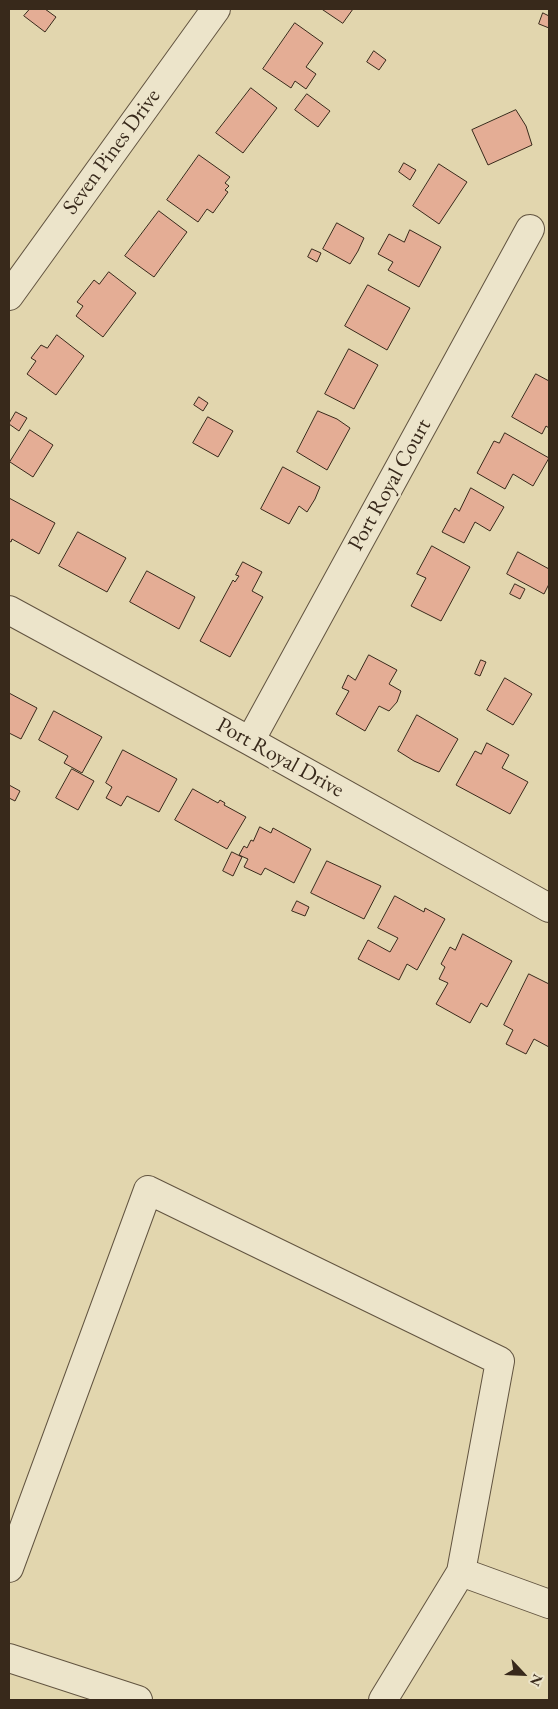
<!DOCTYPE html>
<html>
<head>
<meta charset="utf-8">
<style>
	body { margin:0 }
	#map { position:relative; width:558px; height:1709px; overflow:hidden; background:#e2d6ae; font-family:"EB Garamond",serif }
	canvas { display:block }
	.frame { position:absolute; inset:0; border:10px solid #38291b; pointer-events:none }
	.north { position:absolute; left:498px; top:1649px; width:50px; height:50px; -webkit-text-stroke:4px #ece4ca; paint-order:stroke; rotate:115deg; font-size:14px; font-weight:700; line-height:20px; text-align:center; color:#38291b }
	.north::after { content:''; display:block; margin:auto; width:18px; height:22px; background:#38291b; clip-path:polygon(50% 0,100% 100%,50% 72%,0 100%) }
</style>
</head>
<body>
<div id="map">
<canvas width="558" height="1709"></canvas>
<div class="frame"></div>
<div class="north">N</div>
</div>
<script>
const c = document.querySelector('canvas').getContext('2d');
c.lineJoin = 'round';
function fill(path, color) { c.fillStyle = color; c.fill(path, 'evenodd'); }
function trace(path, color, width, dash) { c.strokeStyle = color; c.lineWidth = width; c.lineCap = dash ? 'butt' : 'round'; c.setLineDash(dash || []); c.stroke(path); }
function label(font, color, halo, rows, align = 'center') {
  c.font = font + ' "EB Garamond",serif'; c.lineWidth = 5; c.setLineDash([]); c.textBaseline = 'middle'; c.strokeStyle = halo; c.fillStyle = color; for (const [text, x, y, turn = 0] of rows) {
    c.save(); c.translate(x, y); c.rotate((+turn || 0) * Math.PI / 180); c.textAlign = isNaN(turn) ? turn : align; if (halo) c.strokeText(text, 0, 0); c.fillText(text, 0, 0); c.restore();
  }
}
const building = new Path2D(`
	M30 9H45L56 17 45 32 24 16Z
	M322 9H353L343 23Z
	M543 13 549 16V28L539 24Z
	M295 23 323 43 306 67 316 74 306 89 295 81 291 88 263 69Z
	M374 51 386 60 379 70 367 62Z
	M251 88 277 108 243 153 216 133Z
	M307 94 330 111 318 127 295 110Z
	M516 110 526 126 532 145 488 165 472 130Z
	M199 155 230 177 225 183 229 186 225 190 228 192 213 213 207 209 198 222 167 200Z
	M404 163 416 170 410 180 399 172Z
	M439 164 467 182 439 224 413 206Z
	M159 211 187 232 154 277 125 256Z
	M337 223 364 238 358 251 350 264 323 249Z
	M410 230 441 247 419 287 388 270 393 262 378 254 389 234 404 242Z
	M312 249 321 253 317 262 308 257Z
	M109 272 136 293 103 337 76 316 83 306 77 302 94 280 99 284Z
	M368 285 410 308 387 350 345 326Z
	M57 335 84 356 56 395 27 374 36 361 31 358 41 345 47 348Z
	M349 349 378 365 354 409 325 394Z
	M536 374 549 381V428L546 426 542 434 512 417Z
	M199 397 208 403 203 411 194 405Z
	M318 411 337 419 350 428 327 470 297 452Z
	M16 412 27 418 19 431 9 424Z
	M208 417 233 431 218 457 193 443Z
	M30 430 53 445 33 477 10 462Z
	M505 433 549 458 533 486 513 474 505 489 477 473 494 441 499 443Z
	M283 467 320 487 315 499 307 512 299 506 289 524 261 509Z
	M471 488 504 507 490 531 475 522 464 543 442 532 455 508 459 511Z
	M9 498 55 523 39 554 12 539 11 542 9 541Z
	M78 532 126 558 107 592 59 566Z
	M432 546 470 567 441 621 411 606 426 578 417 574Z
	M518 552 549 569V584L544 594 507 574Z
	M243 562 262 572 252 591 263 597 230 657 200 641 233 580 235 582 239 576 236 575Z
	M147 571 195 597 179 629 130 602Z
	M515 584 525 589 520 599 510 594Z
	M369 655 397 670 389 684 401 691 397 702 389 711 379 706 365 731 336 714 349 691 342 688 348 675 355 680Z
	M481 660 486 662 480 676 475 674Z
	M505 678 532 694 513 725 487 710Z
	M9 693 37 708 21 739 9 733Z
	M54 711 102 737 82 773 64 763 68 756 39 740Z
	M417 715 458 739 439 772 414 761 398 751Z
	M487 743 509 755 502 768 528 782 510 814 456 785 475 751 481 754Z
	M123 750 177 779 159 812 127 796 121 806 106 798 112 787 106 783Z
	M72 769 94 781 78 810 56 798Z
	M9 785 20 791 15 801 9 798Z
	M193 789 218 803 220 800 225 803 224 805 246 817 227 849 175 820Z
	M260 827 271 833 273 828 311 849 294 883 265 868 261 875 244 867 248 859 239 855 244 846 247 848 251 840 253 841Z
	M232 852 242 857 233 876 223 871Z
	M327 861 381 886 364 919 311 893Z
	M395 896 424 912 425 908 445 919 417 970 407 964 399 980 358 959 368 940 390 952 398 938 378 928Z
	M297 901 309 907 305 916 292 911Z
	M463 934 512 961 487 1007 481 1003 470 1023 436 1004 448 983 439 979 445 967 441 964 450 947 455 950Z
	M529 974 549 984V1047L534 1039 526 1054 506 1044 513 1030 504 1025Z`);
const minor = new Path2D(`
	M9 296 216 9
	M9 610 250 741 549 908
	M250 741 530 229
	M9 1568 148 1190 500 1361 461 1572 383 1700
	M461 1572 549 1604
	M9 1658 138 1700`);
const streetNames = [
	["Seven Pines Drive",112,152,-54],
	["Port Royal Court",390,485,-61],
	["Port Royal Drive",280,758,29]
];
fill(building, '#e4ad95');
trace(building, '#38291b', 1);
trace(minor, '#625440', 30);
trace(minor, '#ece4ca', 28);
label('22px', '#38291b', '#ece4ca', streetNames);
</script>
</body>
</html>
